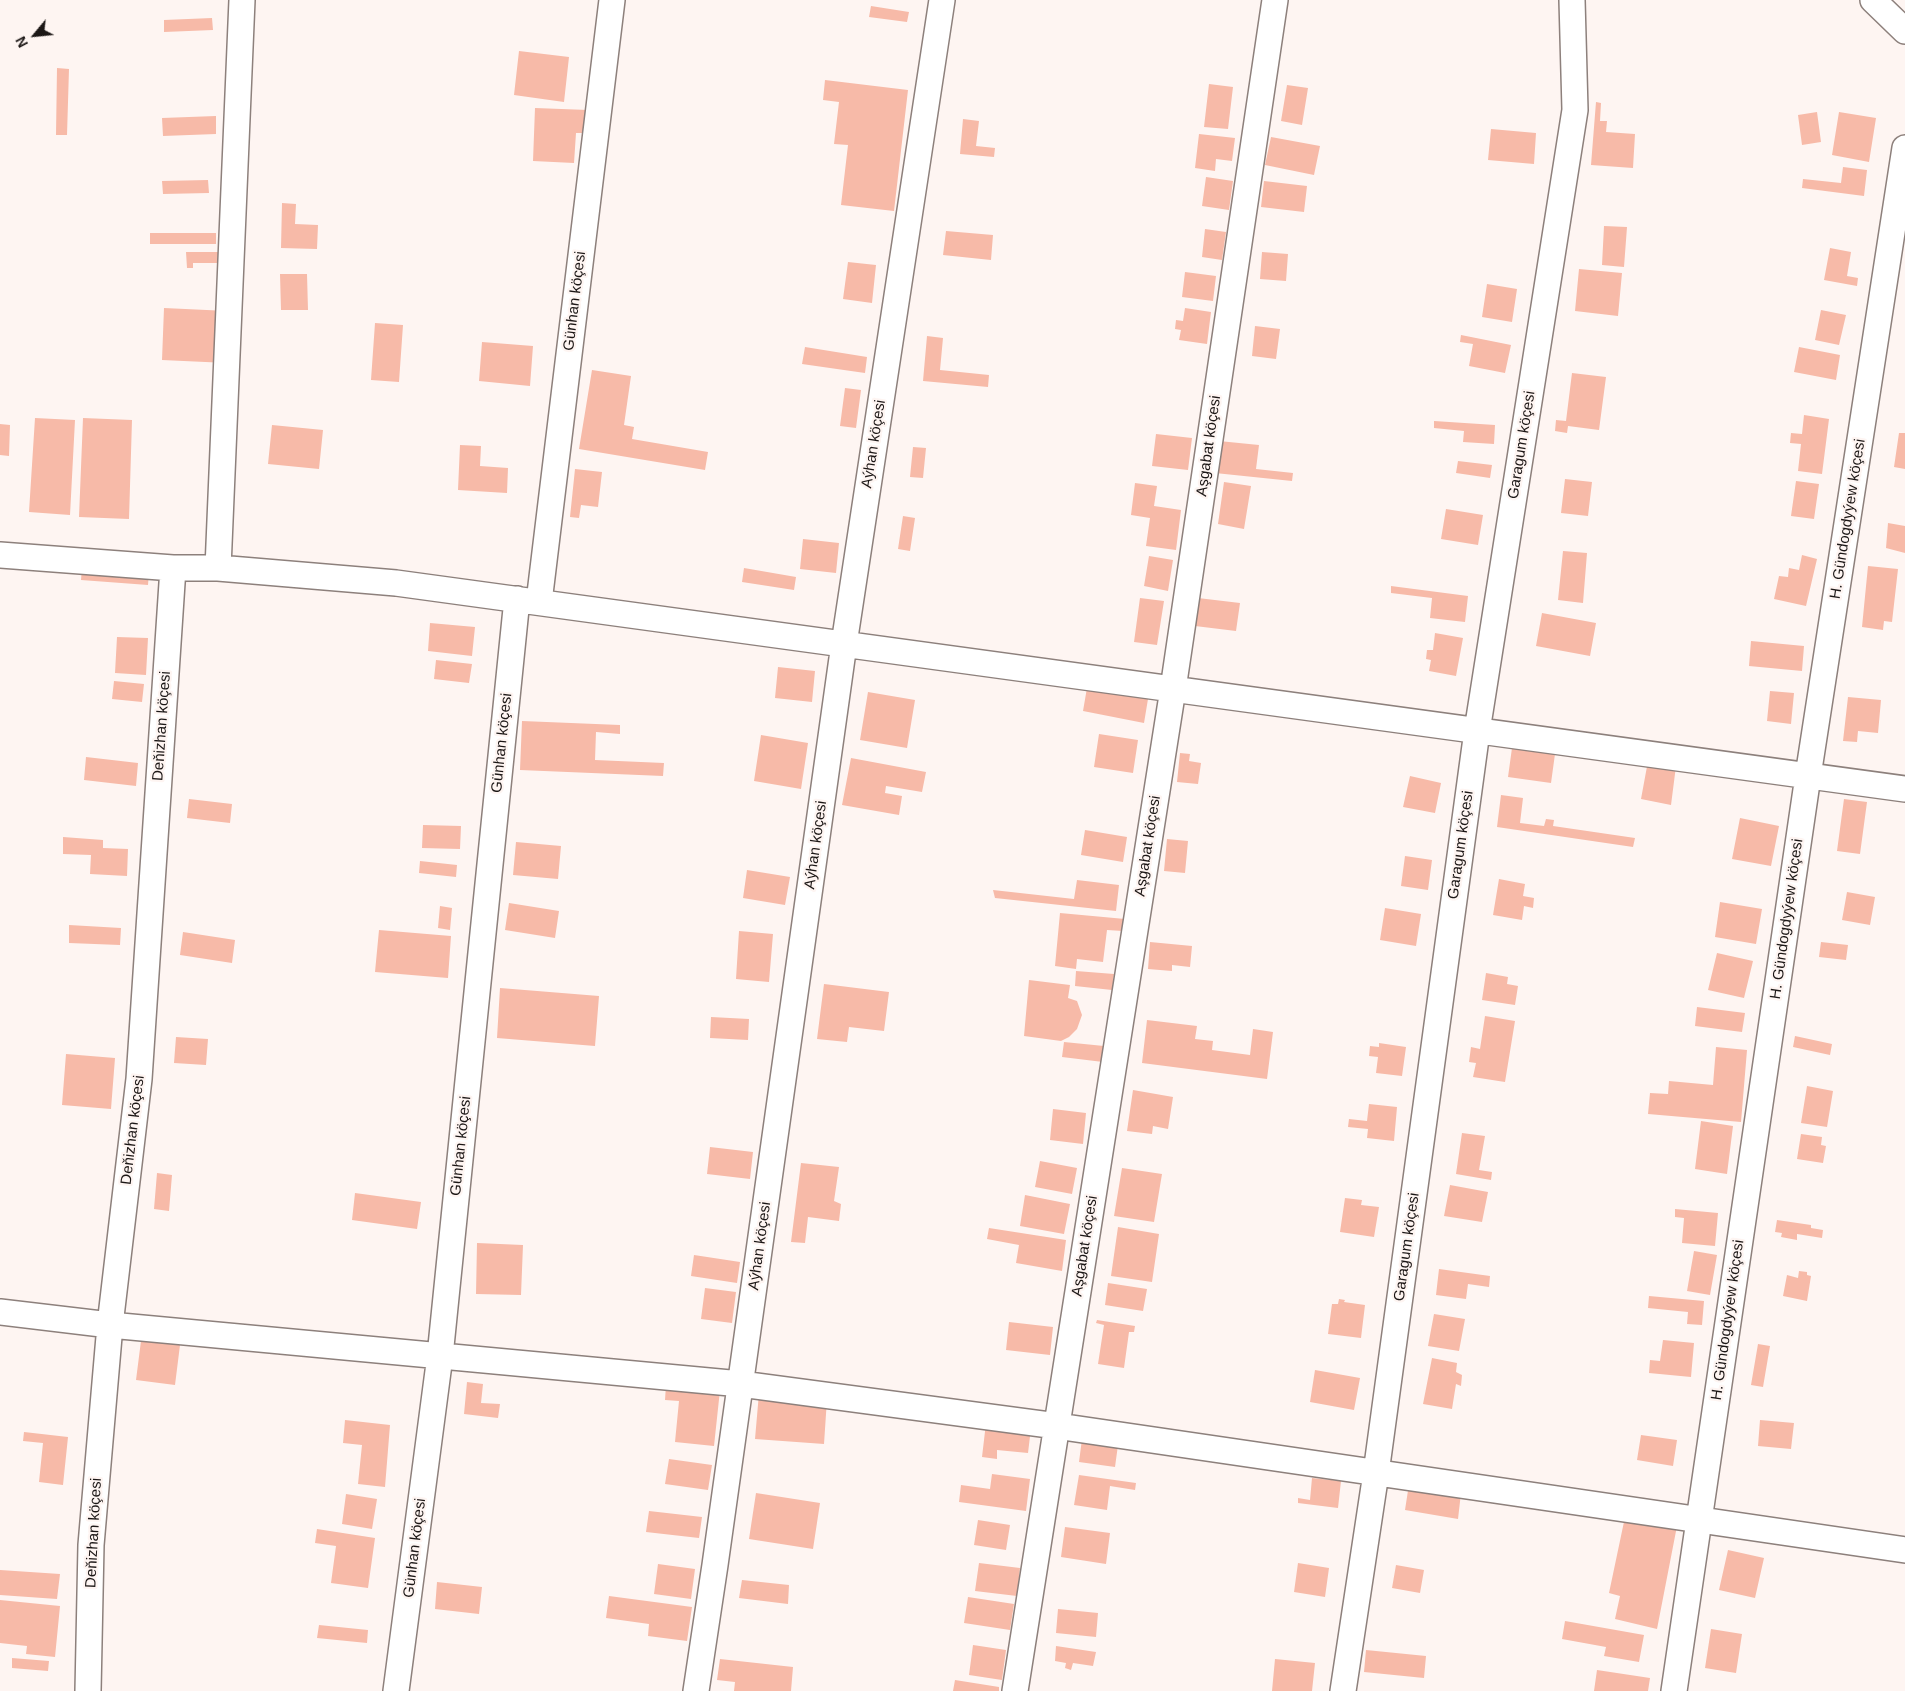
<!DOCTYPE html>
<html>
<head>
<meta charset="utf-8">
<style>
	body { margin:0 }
	#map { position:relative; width:1905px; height:1691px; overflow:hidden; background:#fef5f2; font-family:Arial,sans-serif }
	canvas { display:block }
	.north { position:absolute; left:10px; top:10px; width:50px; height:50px; -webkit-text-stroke:4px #fef5f2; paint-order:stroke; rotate:242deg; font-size:14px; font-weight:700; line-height:20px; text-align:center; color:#1c1716 }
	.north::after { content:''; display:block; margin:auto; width:18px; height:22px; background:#1c1716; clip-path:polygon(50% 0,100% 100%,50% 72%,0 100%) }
</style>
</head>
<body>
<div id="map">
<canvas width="1905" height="1691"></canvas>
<div class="north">N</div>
</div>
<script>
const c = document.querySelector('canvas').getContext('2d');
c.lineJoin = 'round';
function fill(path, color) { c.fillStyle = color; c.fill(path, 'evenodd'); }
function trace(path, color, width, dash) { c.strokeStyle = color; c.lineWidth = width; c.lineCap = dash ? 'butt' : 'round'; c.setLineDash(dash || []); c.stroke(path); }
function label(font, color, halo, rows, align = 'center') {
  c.font = font + ' Arial,sans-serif'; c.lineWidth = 4.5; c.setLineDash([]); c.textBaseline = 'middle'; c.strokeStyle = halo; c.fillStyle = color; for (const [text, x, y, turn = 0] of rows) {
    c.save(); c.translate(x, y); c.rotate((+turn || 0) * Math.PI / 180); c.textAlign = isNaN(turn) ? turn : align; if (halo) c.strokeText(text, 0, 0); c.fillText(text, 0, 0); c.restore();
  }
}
const building = new Path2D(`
	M871 6 909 12 907 22 869 17Z
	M212 18 213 30 164 32V20Z
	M519 51 569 57 564 102 514 95Z
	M57 68 69 69 67 135H56Z
	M825 80 908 90 894 211 841 205 848 145 834 144 839 102 823 100Z
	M1209 84 1233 87 1228 129 1204 127Z
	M1287 85 1308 88 1302 125 1281 121Z
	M1596 102 1601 103 1600 121H1607L1606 132 1635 134 1633 168 1591 165Z
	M535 108 588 110 587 133H576L574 163 533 161Z
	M1817 112 1821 142 1802 145 1798 115Z
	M1839 112 1876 118 1869 162 1832 155Z
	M216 116V134L163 136 162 118Z
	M963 119 979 121 976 146 995 148 994 157 960 154Z
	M1491 129 1536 133 1534 164 1488 160Z
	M1199 134 1235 138 1232 161 1216 159 1215 171 1195 168Z
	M1271 137 1320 146 1314 175 1265 165Z
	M1843 167 1867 170 1864 196 1802 188 1803 179 1841 183Z
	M1206 177 1233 181 1229 210 1202 206Z
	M208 180 209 193 163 194 162 181Z
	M1264 181 1307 186 1304 212 1261 207Z
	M282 203 296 204 295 224 318 225 317 249 281 248Z
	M1604 226 1627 227 1624 267 1602 265Z
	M1205 229 1226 232 1222 260 1202 257Z
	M946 231 993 235 991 260 943 255Z
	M150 233H216V244H150Z
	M1830 248 1851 252 1847 276 1858 278 1857 286 1824 280Z
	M186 252H218V263H193V268H187Z
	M1262 252 1288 254 1286 281 1260 279Z
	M848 262 876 265 872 303 843 299Z
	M1579 269 1622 273 1618 316 1575 311Z
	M1185 272 1216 276 1213 301 1182 297Z
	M280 274H307L308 310H281Z
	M1487 284 1517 289 1512 322 1482 317Z
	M164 308 228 311 227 363 162 360Z
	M1185 308 1211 312 1207 344 1179 340 1181 330 1175 329 1176 320 1183 321Z
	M1821 310 1846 315 1839 345 1815 340Z
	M375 323 403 325 399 382 371 380Z
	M1255 326 1280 329 1276 359 1252 356Z
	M1461 335 1511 345 1505 373 1469 366 1473 344 1460 342Z
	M927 336 943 338 940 370 989 375 988 387 923 381Z
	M482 342 533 346 530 386 479 381Z
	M805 347 867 357 865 373 802 364Z
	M1799 347 1840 355 1836 380 1794 372Z
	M592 370 631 376 624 425 634 427 632 439 708 452 705 470 579 449Z
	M1572 373 1606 377 1599 430 1568 426 1567 433 1555 431 1556 420 1566 421Z
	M845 388 861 390 856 428 840 426Z
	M1804 415 1829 419 1822 474 1798 471 1801 444 1790 443 1791 433 1802 434Z
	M35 418 75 420 70 515 29 512Z
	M83 418 132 420 129 519 79 517Z
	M1434 421 1495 425 1494 444 1463 442 1464 431 1434 428Z
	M0 424 10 425 9 456 0 455Z
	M272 425 323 430 319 469 268 464Z
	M1899 433H1905V469L1894 467Z
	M1156 434 1192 438 1188 470 1152 466Z
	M1219 441 1259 445 1256 469 1293 473 1292 481 1215 473Z
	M460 445 481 446 480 466 508 468 507 493 458 490Z
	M913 447 926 448 923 478 910 477Z
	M1458 461 1492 465 1490 478 1456 473Z
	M575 469 602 472 598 507 581 505 579 518 570 517Z
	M1565 479 1592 482 1588 516 1561 513Z
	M1796 481 1819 484 1814 519 1791 516Z
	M1224 482 1251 486 1244 529 1218 524Z
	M1135 483 1157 486 1154 506 1181 510 1176 550 1146 546 1150 518 1131 515Z
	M1446 509 1483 515 1478 545 1441 539Z
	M903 516 915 518 910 551 898 549Z
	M1888 523 1905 526V553L1886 548Z
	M803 539 839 543 836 573 800 569Z
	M1563 551 1587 553 1583 603 1558 600Z
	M1802 555 1817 559 1806 606 1774 599 1779 576 1788 577 1789 568 1799 570Z
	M1149 556 1173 560 1168 591 1144 586Z
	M1868 566 1898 569 1892 622 1884 621 1883 630 1862 627Z
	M82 567 149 572 148 585 81 580Z
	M744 568 796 577 794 590 742 582Z
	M1391 586 1468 596 1465 622 1430 618 1432 598 1391 593Z
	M1140 598 1164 601 1157 645 1134 642Z
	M1198 598 1240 603 1236 631 1195 626Z
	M1542 613 1596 623 1590 656 1536 646Z
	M430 623 475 627 472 656 428 651Z
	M1435 633 1463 638 1456 676 1429 671 1431 660 1426 659 1427 650H1433Z
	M117 637 148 638 146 675 115 673Z
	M1751 641 1804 646 1802 671 1749 666Z
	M436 660 472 664 469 683 434 679Z
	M778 667 815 671 812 702 775 698Z
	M114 681 144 684 142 702 112 699Z
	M1088 682 1149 693 1144 723 1083 711Z
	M1770 691 1794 693 1791 724 1767 721Z
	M868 692 915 700 907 748 860 740Z
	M1848 697 1881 700 1878 733 1858 731 1857 742 1843 741Z
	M522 721 620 725V734L596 732 595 760 664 763 663 776 520 770Z
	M1099 734 1138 740 1133 773 1094 767Z
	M761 735 808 743 801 789 754 781Z
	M1512 748 1555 754 1551 783 1508 777Z
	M1180 753 1190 754 1189 761 1201 763 1198 784 1177 782Z
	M86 757 138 763 136 786 84 780Z
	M851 758 926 772 922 792 886 786 885 793 902 796 899 815 842 805Z
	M1648 761 1676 766 1671 805 1641 799Z
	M1410 776 1441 783 1435 813 1403 807Z
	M1501 795 1523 798 1520 823 1544 826 1546 819 1554 820 1553 826 1635 838 1633 847 1497 827Z
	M189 799 232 804 230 823 187 818Z
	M1844 799 1867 802 1860 854 1837 851Z
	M1740 818 1779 826 1771 866 1732 859Z
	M423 825 461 826 460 849 422 848Z
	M1085 830 1127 837 1123 862 1081 855Z
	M63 837 103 840V848L128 849 127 876 90 874 91 855 63 854Z
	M1167 839 1188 841 1185 873 1164 871Z
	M516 842 561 846 558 879 513 875Z
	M1405 856 1432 860 1428 890 1401 886Z
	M420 861 457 865 456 877 419 873Z
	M747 870 790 877 785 905 743 898Z
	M1499 879 1525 884 1523 896 1534 898 1533 908 1524 906 1522 920 1493 915Z
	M1077 880 1119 885 1116 911 995 898 993 890 1074 899Z
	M1847 892 1875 897 1870 925 1842 920Z
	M1720 902 1762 909 1756 944 1715 937Z
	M509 903 559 911 555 938 505 930Z
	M440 906 452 908 450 930 438 928Z
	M1385 908 1421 914 1416 946 1380 940Z
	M1060 913 1125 919 1123 931 1107 930 1103 962 1077 959 1076 969 1055 966Z
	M69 925 121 928 120 945 69 943Z
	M379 930 451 936 448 978 375 972Z
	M739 931 773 934 769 982 736 979Z
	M183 932 235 940 232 963 180 955Z
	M1150 942 1192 946 1190 967 1172 965V971L1148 969Z
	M1821 942 1848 945 1846 960 1819 957Z
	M1717 953 1753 961 1744 998 1708 990Z
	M1076 971 1114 974 1112 990 1075 986Z
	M1486 973 1508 977 1507 984 1518 986 1515 1005 1482 1000Z
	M1029 980 1070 985 1068 998 1077 1001 1082 1015 1077 1029 1069 1037 1061 1041 1024 1036Z
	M824 984 889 992 884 1031 849 1027 847 1042 817 1039Z
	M500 988 599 996 595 1046 497 1038Z
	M1697 1007 1745 1013 1742 1032 1695 1026Z
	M1485 1016 1515 1021 1505 1082 1473 1077 1476 1063 1469 1062 1471 1047 1480 1049Z
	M711 1017 749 1019 748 1040 710 1038Z
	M1147 1020 1197 1026 1195 1039 1213 1041 1212 1050 1250 1055 1253 1029 1273 1032 1267 1079 1142 1063Z
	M1795 1036 1832 1044 1830 1055 1793 1047Z
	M176 1037 208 1039 206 1065 174 1063Z
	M1064 1042 1104 1046 1103 1062 1062 1057Z
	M1379 1043 1406 1047 1402 1076 1376 1073 1378 1057 1369 1056 1370 1046 1379 1047Z
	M1716 1047 1747 1050 1741 1122 1648 1114 1650 1093 1668 1094 1669 1081 1713 1085Z
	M66 1054 115 1058 111 1109 62 1105Z
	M1807 1086 1833 1091 1827 1127 1801 1123Z
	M1133 1090 1173 1097 1168 1129 1153 1126 1152 1134 1127 1131Z
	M1369 1104 1397 1107 1394 1141 1367 1138 1368 1129 1348 1127 1349 1119 1367 1121Z
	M1053 1109 1086 1113 1083 1144 1050 1140Z
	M1701 1121 1733 1126 1727 1174 1695 1169Z
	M1462 1133 1485 1136 1479 1170 1492 1172 1491 1180 1456 1174Z
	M1801 1134 1822 1137 1821 1145 1826 1146 1823 1163 1797 1159Z
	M710 1147 753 1152 750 1179 707 1174Z
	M1040 1161 1077 1168 1072 1194 1035 1187Z
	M801 1163 839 1167 834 1201 841 1204 839 1221 808 1217 805 1243 791 1242Z
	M1122 1168 1162 1174 1154 1222 1114 1216Z
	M157 1173 172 1175 169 1211 154 1209Z
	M1450 1185 1488 1192 1482 1222 1444 1216Z
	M355 1193 421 1202 417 1229 352 1220Z
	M1025 1195 1070 1204 1064 1234 1020 1226Z
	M1345 1198 1362 1200 1361 1205 1379 1207 1374 1237 1340 1232Z
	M1675 1209 1718 1213 1715 1246 1682 1243 1684 1218 1675 1217Z
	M1777 1220 1811 1225V1228L1823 1230 1822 1238 1797 1234V1240L1781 1237 1782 1233 1775 1232Z
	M1118 1227 1159 1234 1152 1282 1111 1276Z
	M989 1228 1066 1240 1062 1271 1016 1263 1019 1245 987 1239Z
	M477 1243 523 1245 521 1295 476 1294Z
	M1694 1251 1717 1255 1710 1295 1687 1291Z
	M694 1255 740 1262 737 1283 691 1276Z
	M1439 1269 1490 1276 1489 1287 1468 1284 1466 1299 1436 1295Z
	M1799 1271 1807 1272V1275L1811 1276 1807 1301 1783 1296 1787 1275 1798 1278Z
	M1108 1283 1147 1289 1143 1311 1105 1305Z
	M705 1288 736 1292 732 1323 701 1319Z
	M1649 1296 1704 1301 1702 1325 1687 1324 1688 1312 1648 1308Z
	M1339 1299 1345 1300 1344 1302 1365 1305 1361 1338 1328 1334 1332 1304H1338Z
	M1434 1314 1465 1319 1459 1351 1428 1346Z
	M1097 1320 1135 1326 1134 1332H1129L1124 1368 1098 1364 1104 1325 1096 1323Z
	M1009 1322 1053 1327 1050 1355 1006 1350Z
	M142 1333 191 1339 190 1346 180 1345 175 1385 136 1380Z
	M1663 1340 1694 1343 1691 1377 1649 1373 1650 1360 1660 1361Z
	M1758 1344 1770 1346 1763 1387 1751 1385Z
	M1432 1358 1457 1363 1456 1372 1462 1375 1461 1386 1456 1384 1452 1409 1423 1404Z
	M1315 1370 1360 1378 1354 1410 1310 1402Z
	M467 1382 483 1384 481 1403 500 1404 498 1418 464 1414Z
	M666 1385 720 1390 714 1446 675 1442 679 1401 665 1400Z
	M759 1393 827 1399 824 1444 755 1439Z
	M345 1420 390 1425 385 1487 358 1484 362 1445 343 1443Z
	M1760 1420 1794 1423 1791 1449 1758 1446Z
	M986 1423 1031 1428 1028 1453 997 1450V1459L982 1457Z
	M24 1432 68 1437 63 1485 39 1482 43 1443 23 1441Z
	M1641 1435 1677 1440 1673 1466 1637 1460Z
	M1082 1439 1118 1445 1115 1467 1079 1462Z
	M669 1459 712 1465 708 1490 665 1484Z
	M992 1474 1030 1479 1026 1511 959 1502 961 1485 990 1489Z
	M1079 1475 1136 1483 1135 1490 1110 1486 1107 1510 1074 1505Z
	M1312 1478 1341 1481 1338 1508 1298 1503V1498L1310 1500Z
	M1409 1484 1461 1493 1458 1519 1405 1510Z
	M756 1493 820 1503 813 1549 749 1539Z
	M346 1494 377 1499 372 1529 342 1524Z
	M649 1511 702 1517 699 1538 646 1532Z
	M1625 1517 1677 1526 1657 1629 1615 1619 1620 1596 1609 1593Z
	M978 1520 1010 1525 1006 1550 974 1545Z
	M1065 1527 1110 1533 1106 1564 1061 1557Z
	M317 1529 375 1538 368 1588 331 1583 336 1546 315 1543Z
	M1728 1550 1764 1558 1755 1598 1719 1590Z
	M979 1563 1020 1568 1017 1596 975 1591Z
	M1298 1563 1329 1568 1325 1597 1294 1592Z
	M658 1564 695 1569 691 1599 654 1594Z
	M1396 1565 1424 1570 1420 1593 1392 1588Z
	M0 1570 60 1574 57 1599 0 1595Z
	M742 1580 789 1585 788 1604 739 1598Z
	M437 1582 482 1587 479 1614 435 1609Z
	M609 1596 692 1607 687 1641 648 1636 649 1624 606 1618Z
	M968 1597 1014 1604 1010 1630 964 1623Z
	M0 1600 60 1606 55 1657 26 1654 27 1646 0 1643Z
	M1058 1609 1098 1613 1096 1637 1056 1633Z
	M1565 1621 1644 1635 1639 1662 1604 1656 1606 1647 1562 1639Z
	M319 1625 368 1630 367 1643 317 1638Z
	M1711 1629 1742 1634 1736 1673 1705 1668Z
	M973 1645 1006 1650 1002 1680 969 1675Z
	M1056 1646 1096 1652 1093 1666 1073 1663 1071 1670 1065 1668 1066 1663 1055 1661Z
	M1366 1650 1426 1656 1424 1678 1364 1672Z
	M12 1658 49 1661 48 1671 12 1668Z
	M720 1659 793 1667 791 1691H734L735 1682 717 1680Z
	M1275 1659 1315 1663 1312 1691H1272Z
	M1597 1670 1650 1678 1648 1691H1594Z
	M955 1680 999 1687V1691H953Z`);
const minor = new Path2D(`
	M1873 0 1905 31
	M0 555 173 568H218L396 583 1905 789
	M218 568 242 0
	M539 602 612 0
	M0 1312 110 1325 741 1384 1057 1426 1905 1550
	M88 1691 91 1545 110 1325 139 1079 173 568
	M396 1691 440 1356 517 599
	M696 1691 715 1565 844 644 942 0
	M1015 1691 1173 689 1275 0
	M1343 1691 1376 1473 1477 731 1575 110 1572 0
	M1674 1691 1808 776 1905 148`);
const streetNames = [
	["Günhan köçesi",575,301,-83],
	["Aýhan köçesi",874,444,-81],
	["Garagum köçesi",1522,445,-81],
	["Aşgabat köçesi",1209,446,-82],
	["H. Gündogdyýew köçesi",1848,519,-81],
	["Deňizhan köçesi",162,726,-86],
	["Günhan köçesi",502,743,-84],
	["Aýhan köçesi",816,845,-82],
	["Garagum köçesi",1461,845,-82],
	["Aşgabat köçesi",1148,846,-81],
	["H. Gündogdyýew köçesi",1787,919,-82],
	["Deňizhan köçesi",133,1130,-83],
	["Günhan köçesi",461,1146,-84],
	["Aýhan köçesi",760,1246,-82],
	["Aşgabat köçesi",1085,1246,-81],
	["Garagum köçesi",1407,1247,-82],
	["H. Gündogdyýew köçesi",1728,1320,-82],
	["Deňizhan köçesi",94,1533,-87],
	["Günhan köçesi",415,1548,-83]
];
fill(building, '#f7baa8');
trace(minor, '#8d807c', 28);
trace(minor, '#fff', 25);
label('15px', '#1c1716', '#fef5f2', streetNames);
</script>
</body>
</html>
